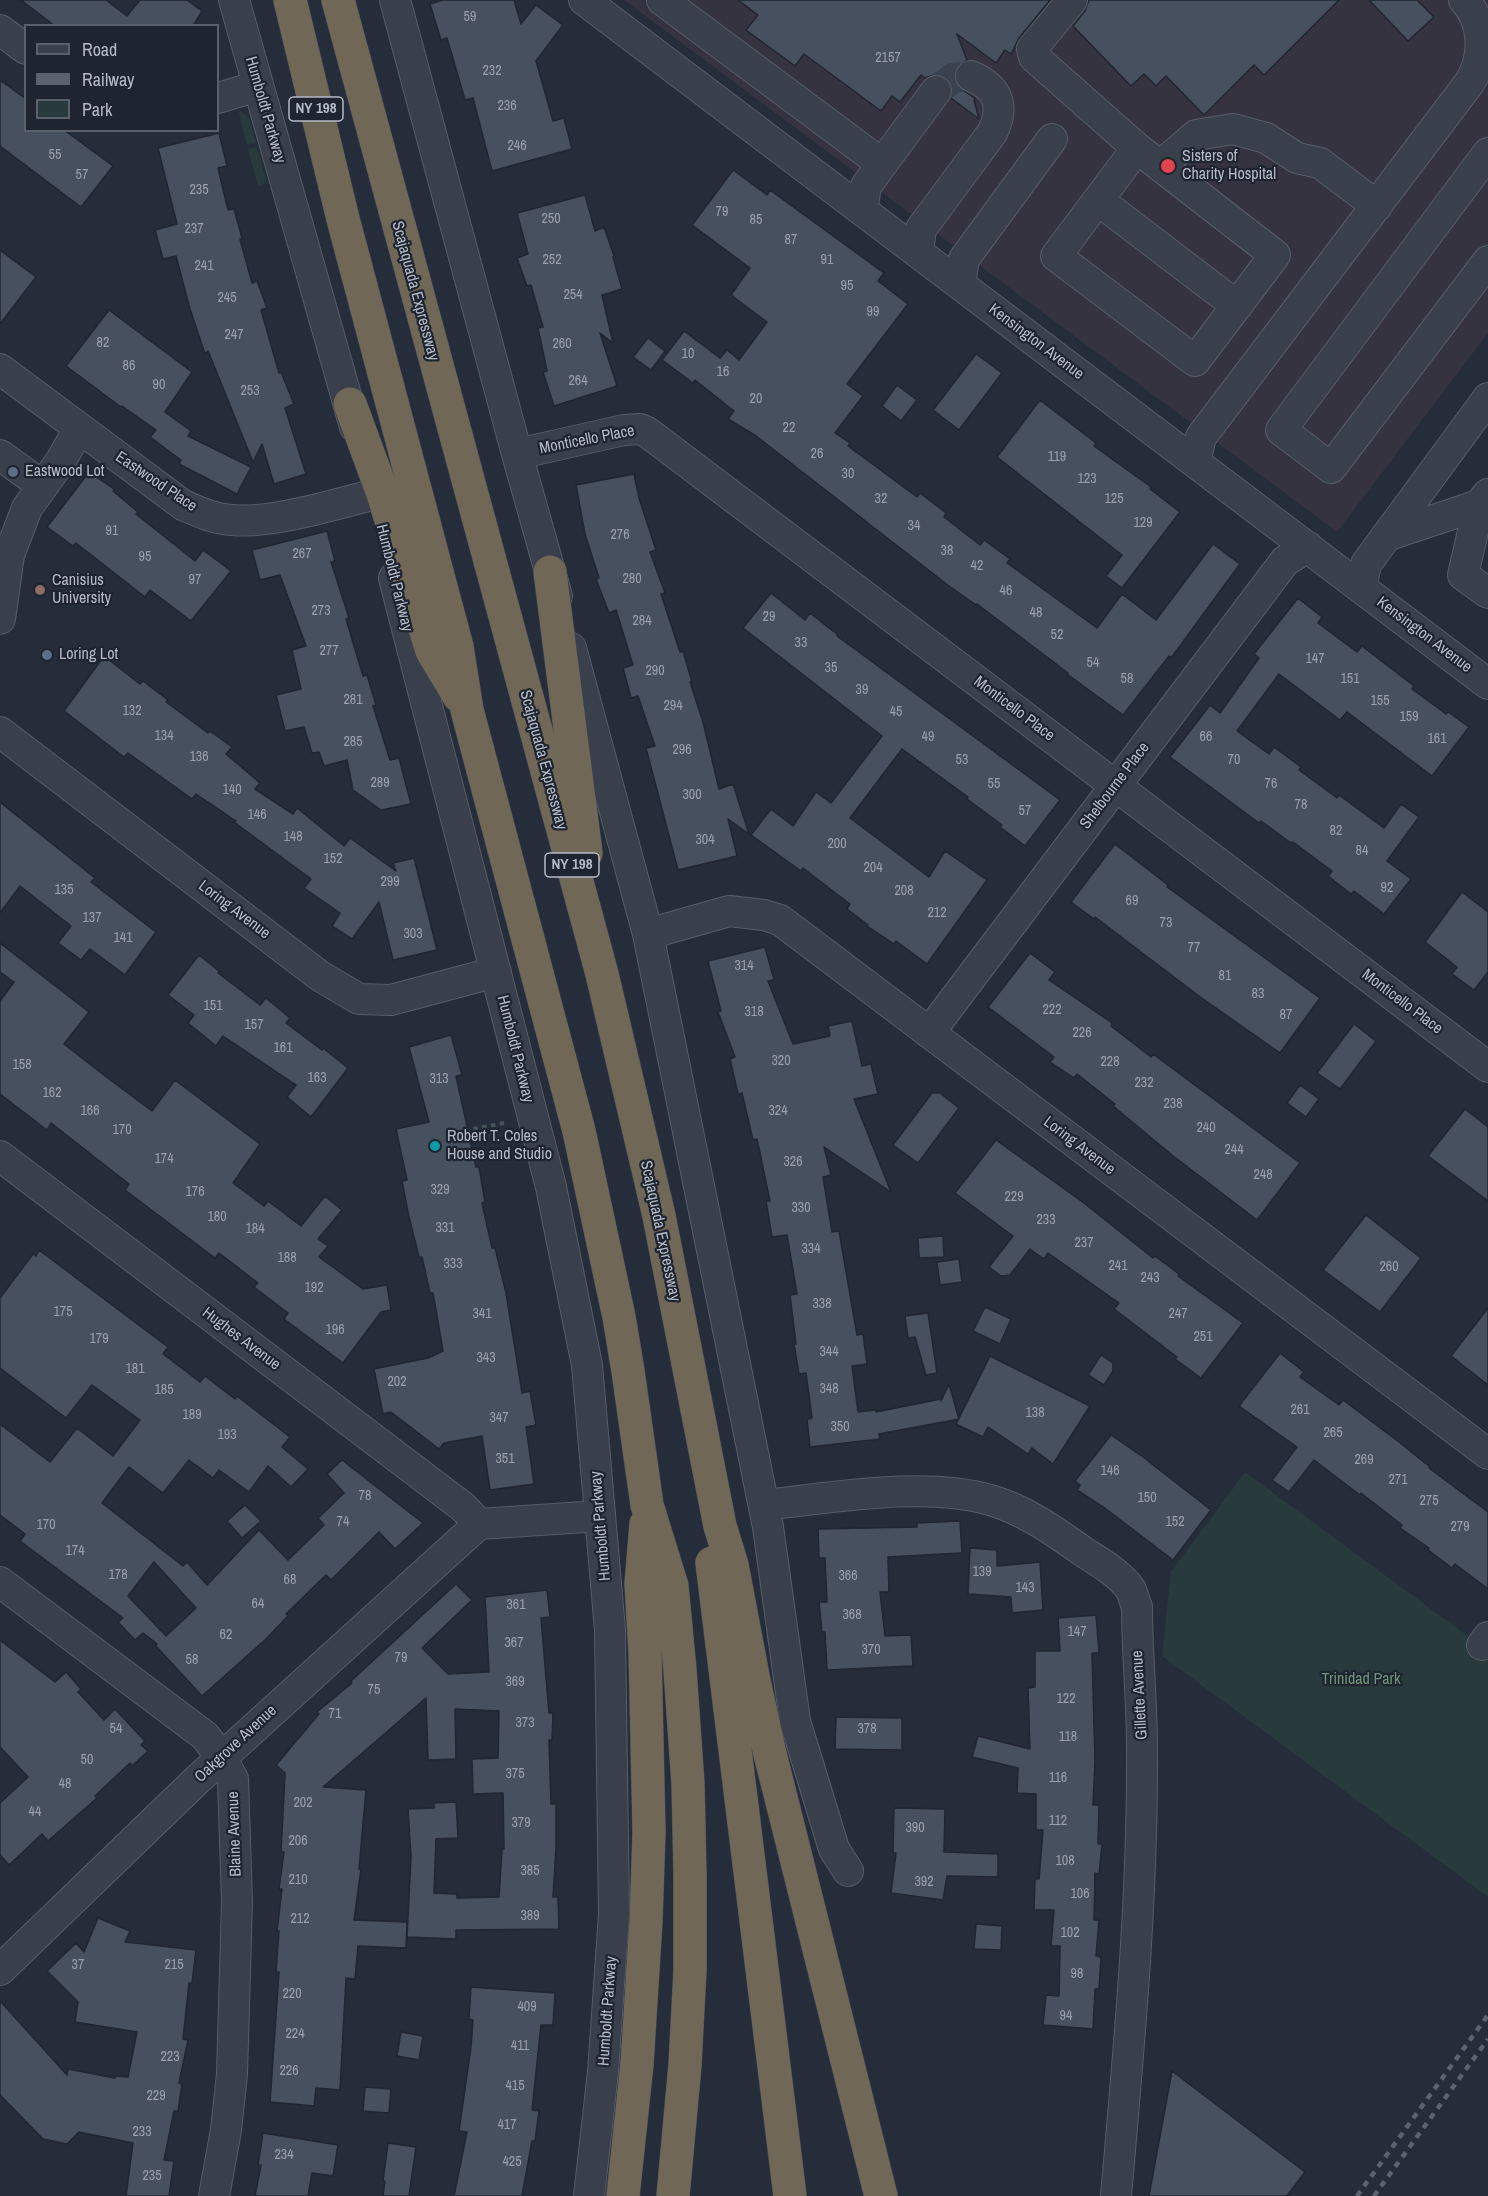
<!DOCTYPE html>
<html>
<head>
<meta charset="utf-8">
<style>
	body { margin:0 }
	#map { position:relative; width:1488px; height:2196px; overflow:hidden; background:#252d3a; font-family:"Archivo Narrow",sans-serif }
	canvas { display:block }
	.legend { position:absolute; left:24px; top:24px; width:195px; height:108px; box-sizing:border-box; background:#1e2430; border:2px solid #5a606c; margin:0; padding:8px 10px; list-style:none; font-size:18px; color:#b4bac6 }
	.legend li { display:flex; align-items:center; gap:12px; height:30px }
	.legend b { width:30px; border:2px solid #5a606c }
</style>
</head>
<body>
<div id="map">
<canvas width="1488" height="2196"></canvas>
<ul class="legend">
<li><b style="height:8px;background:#393f4b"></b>Road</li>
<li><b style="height:8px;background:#5b6371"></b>Railway</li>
<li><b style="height:16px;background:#283a3c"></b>Park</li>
</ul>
</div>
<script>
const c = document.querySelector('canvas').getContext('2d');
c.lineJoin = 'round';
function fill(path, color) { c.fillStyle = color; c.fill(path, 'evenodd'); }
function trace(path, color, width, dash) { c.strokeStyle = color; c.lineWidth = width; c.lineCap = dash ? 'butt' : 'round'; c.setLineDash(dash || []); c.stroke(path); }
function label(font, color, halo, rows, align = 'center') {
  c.font = font + ' "Archivo Narrow",sans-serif'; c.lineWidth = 4.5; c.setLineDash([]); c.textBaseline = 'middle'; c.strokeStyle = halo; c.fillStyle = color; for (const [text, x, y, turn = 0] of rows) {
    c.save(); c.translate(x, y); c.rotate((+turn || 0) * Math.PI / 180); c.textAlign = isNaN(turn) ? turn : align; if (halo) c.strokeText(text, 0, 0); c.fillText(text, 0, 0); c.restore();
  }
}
const medical = new Path2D(`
	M624 0H1488V333L1337 532Z`);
const green = new Path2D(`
	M240 110 249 118 256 143 247 145 239 114Z
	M257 147 267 183 258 186 248 149Z
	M1245 1472 1488 1651V1897L1162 1656 1171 1572Z`);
const building = new Path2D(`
	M21 0H106L127 16 140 0H187L202 11 193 26H55Z
	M443 0H514L521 24 536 5 563 25 536 61 553 121 564 118 572 149 492 171 473 98 465 100 447 38 441 40 430 4Z
	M738 0H1050L1019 38 1011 54 1005 50 996 63 957 34 967 60 956 68 954 77 957 86 976 99 974 100 979 119 951 98 953 92 952 84 946 77 937 74 925 78 921 75 900 102 892 96 881 111 804 54 795 66 746 30 758 15Z
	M1089 0H1339L1264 75 1254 65 1204 115 1166 76 1156 86 1144 74 1131 86 1073 26 1085 11Z
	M1369 0H1417L1434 17 1408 41Z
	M0 80 26 99V130H64L113 166 81 207 0 146Z
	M219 133 227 166 218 168 228 210 234 209 242 238 240 239 252 283 257 281 267 308 261 310 279 373 281 372 294 404 285 408 306 474 274 484 262 444 253 462 208 351 205 354 190 309 176 256 163 259 155 230 177 224 158 148Z
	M733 170 767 195 770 190 884 273 878 281 908 304 847 384 863 396 835 433 850 443 848 446 917 497 920 493 946 513 944 517 980 545 984 540 1010 559 1007 563 1097 628 1122 594 1156 620 1213 544 1240 564 1171 658 1169 656 1123 715 1067 674 1068 673 977 604 976 605 949 586 756 436 728 419 734 411 695 380 693 383 662 360 684 331 720 358 727 350 739 360 767 322 731 295 750 268 692 225Z
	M585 195 595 231 604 227 614 256 613 257 622 289 602 295 613 343 600 333 617 386 554 406 543 372 547 371 538 328 543 327 531 285 527 286 517 258 528 254 517 213Z
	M0 250 36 277 0 324Z
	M109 310 192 372 165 412 191 431 188 436 251 467 237 494 179 464 181 460 150 437 156 430 122 406 121 407 66 366Z
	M648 338 665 351 651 370 633 357Z
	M976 354 1002 373 959 430 933 410Z
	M897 385 917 400 901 421 882 406Z
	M1040 400 1096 443 1094 446 1151 487 1150 489 1180 512 1122 588 1106 576 1122 555 997 457Z
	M89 472 114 489 113 491 138 512 136 514 195 561 203 550 231 571 191 621 150 590 145 597 76 543 73 546 47 527Z
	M634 474 639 498 656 550 650 552 665 593 661 594 680 652 683 651 692 682H690L703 722 719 789 733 784 749 834 728 819 737 856 678 870 646 748 655 746 638 696 631 698 623 668 633 665 616 610 609 613 596 579 599 578 585 534 576 485Z
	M327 531 335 561 331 562 349 618 346 619 363 676 367 675 376 705 373 706 390 760 399 758 411 804 381 810 353 790 347 760 324 766 319 752 312 753 304 727 285 731 276 695 301 689 292 650 306 646 280 575 260 580 252 550Z
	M771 593 805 620 810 613 838 635 837 636 1060 800 1025 846 1000 827 1002 825 967 799 968 797 902 749 850 818 929 877 945 851 987 880 927 964 896 941 894 944 867 926 868 925 847 909 850 904 803 868 801 871 751 835 771 809 793 826 816 792 831 803 882 736 743 628Z
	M1298 598 1322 617 1318 623 1357 652 1362 646 1414 686 1412 689 1446 714 1448 712 1469 727 1432 776 1347 712 1340 720 1279 674 1237 731 1269 754 1274 747 1301 767 1299 770 1337 798 1339 795 1384 828 1401 804 1419 817 1387 861 1411 879 1384 914 1354 891 1351 894 1328 876 1332 871 1293 842 1291 843 1261 821 1259 823 1170 757 1210 705 1220 713 1259 658 1254 654Z
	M104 656 140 684 143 681 168 700 166 702 208 733 210 731 232 747 226 754 260 783 255 789 293 814 297 808 344 846 350 838 396 871 393 863 414 858 437 950 393 960 379 902 352 939 332 926 340 913 304 888 311 879 234 822 236 821 196 794 192 799 128 753 124 757 64 711Z
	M0 802 95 878 91 882 156 932 125 975 90 949 81 960 58 943 71 926 20 886 0 913Z
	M1115 844 1168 885 1167 887 1320 998 1280 1053 1199 996 1095 917 1094 919 1071 902Z
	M1462 892 1488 912V972L1474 990 1452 974 1457 967 1425 942Z
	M0 943 89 1012 64 1044 109 1079 152 1111 175 1080 260 1144 233 1183 264 1206 268 1201 301 1226 325 1196 342 1210 318 1239 328 1246 319 1257 363 1289 387 1285 391 1310 381 1312 343 1363 284 1319 288 1313 254 1287 258 1283 219 1253 215 1258 125 1190 129 1184 51 1123 47 1130 0 1094V1001L14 982 0 972Z
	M765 947 774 980 768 981 793 1044 830 1036 828 1026 852 1021 862 1066 871 1064 878 1094 854 1099 891 1192 824 1147 831 1175 823 1177 832 1232 839 1231 857 1335 863 1334 867 1364 852 1366 858 1412 876 1410V1412L941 1399V1401L949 1384 959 1419 879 1434 880 1439 810 1447 807 1419 812 1418 806 1373 799 1374 794 1344H796L790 1295 797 1294 787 1235 772 1237 766 1201H770L757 1139 753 1140 742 1093 738 1094 730 1059 735 1057 718 1012 721 1011 708 961Z
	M1030 953 1055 972 1049 980 1112 1023 1111 1026 1151 1057 1153 1054 1300 1163 1257 1220 1172 1155 1113 1106 1115 1104 1077 1074 1074 1078 1050 1062 1054 1057 988 1007Z
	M199 955 219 971 218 973 260 1005 266 998 290 1018 286 1023 322 1050 323 1048 348 1068 311 1117 287 1097 296 1085 223 1036 216 1046 188 1023 194 1015 168 995Z
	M1354 1024 1376 1041 1340 1089 1317 1073Z
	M451 1035 462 1075 456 1076 476 1167H479L485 1202 482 1203 492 1248H495L506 1293 522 1393 530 1391 536 1425 526 1427 534 1484 490 1490 482 1436 444 1443 439 1449 391 1412 383 1414 374 1369 428 1358 443 1351 433 1293H430L422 1257H419L409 1217 402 1181 407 1180 396 1129 429 1122 409 1047Z
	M1300 1085 1319 1099 1306 1117 1287 1103Z
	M932 1093H940L959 1108 918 1163 893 1145Z
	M1465 1109 1488 1127V1201L1428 1156Z
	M996 1140 1084 1203 1153 1258 1155 1256 1179 1274 1178 1276 1243 1323 1201 1378 1175 1359 1177 1357 1114 1309 1119 1303 1048 1253 1044 1259 1030 1249 1010 1275 1001 1276 989 1267 1013 1236 955 1193Z
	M1366 1215 1421 1258 1380 1312 1323 1270Z
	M943 1236 944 1257 919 1258 918 1238Z
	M39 1250 168 1347 163 1354 200 1382 205 1376 235 1399 237 1396 290 1437 282 1447 308 1469 291 1487 268 1466 249 1492 219 1470 213 1478 189 1460 163 1493 129 1467 102 1503 183 1566 187 1562 207 1585 259 1530 288 1560 324 1525 318 1518 344 1493 327 1474 342 1460 423 1523 395 1549 379 1532 331 1580 326 1575 286 1614 288 1616 266 1639 202 1696 155 1645 157 1644 143 1633 135 1640 118 1622 123 1618 20 1541 25 1534 0 1515V1424L50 1462 77 1428 113 1456 140 1420 92 1385 66 1418 0 1368V1298L33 1254 36 1256ZM154 1562 196 1608 166 1636 128 1596Z
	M959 1259 962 1282 940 1285 937 1262Z
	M985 1307 1011 1319 1000 1344 973 1331Z
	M1488 1308V1385L1451 1356Z
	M928 1313 937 1373 926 1375 915 1337 908 1338 905 1316Z
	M1280 1353 1304 1372 1300 1377 1339 1405 1343 1400 1399 1442 1430 1467 1429 1468 1488 1512V1589L1455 1564 1452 1568 1428 1550 1429 1548 1400 1528 1402 1525 1361 1493 1360 1495 1314 1460 1289 1492 1272 1480 1297 1447 1239 1406Z
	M1101 1355 1113 1363V1371L1104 1385 1088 1375Z
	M990 1356 1090 1406 1053 1464 1032 1448 1028 1454 988 1427 983 1437 956 1424Z
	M1111 1435 1143 1457 1211 1510 1173 1560 1106 1509 1077 1490 1080 1485 1075 1481Z
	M245 1505 261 1521 242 1538 227 1521Z
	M960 1521 962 1553 888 1557 889 1592H880L885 1636 911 1635 913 1666 827 1670 825 1632H822L819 1602H827L825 1558H819L818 1529 917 1527V1523Z
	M970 1548 997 1550V1566L1040 1562 1043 1610 1012 1613 1011 1597 968 1594Z
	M456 1584 472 1600 422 1648 448 1674 489 1672 485 1597 547 1590 550 1617 541 1618 549 1713H553L552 1740H549L551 1804H556V1848L553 1897H558L559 1929 456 1930V1939L407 1937 411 1857 408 1809 434 1808V1803L456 1802 458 1838 436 1839 434 1893 457 1894V1898L499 1897 502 1849H504L503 1793 473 1794 472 1759 498 1758 499 1711 455 1709 456 1759 428 1760 426 1698 323 1787 366 1790 359 1869H361L354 1920 407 1922 406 1948 358 1946 355 1979 346 1978 340 2090 316 2088 314 2106 270 2102 279 1972H276L279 1931H277L282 1889H279L284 1852H281L285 1773 276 1765 319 1714 317 1712 352 1683 351 1681Z
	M1096 1615 1099 1653H1092L1095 1762 1093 1805H1099L1098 1844H1102L1099 1874 1095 1873 1094 1920H1099L1096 1956 1101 1957 1099 1989H1095L1093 2029 1043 2025 1046 1995 1059 1996 1060 1946H1051L1054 1910H1034L1035 1879H1039L1043 1830H1036V1794L1017 1793 1018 1768 972 1757 978 1736 1030 1749 1028 1688 1035 1687V1651H1060L1058 1618Z
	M0 1640 55 1682 66 1672 81 1689 78 1692 104 1720 115 1709 145 1741 141 1745 148 1751 132 1766 130 1763 95 1796 97 1798 48 1841 42 1834 9 1865 0 1855V1803L28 1777 0 1747Z
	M836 1717 902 1718V1750L835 1749Z
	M894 1808 945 1809 944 1852 998 1854V1877L947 1876 943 1900 891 1893 896 1853H893Z
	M98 1918 130 1931 125 1942 196 1950 192 1983H189L183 2039 188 2040 179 2083 182 2084 178 2111H174L164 2160 174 2161 169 2196H126L133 2143 79 2132 67 2144 43 2139 0 2095V2001L67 2075 68 2069 115 2078V2076L128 2077 137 2032 75 2022 78 2002 47 1971 76 1943 84 1952Z
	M976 1924 1002 1926 1001 1950 974 1949Z
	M471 1987 555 1993 553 2025H541L532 2110 539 2111 535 2141H532L522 2196H454L467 2132 459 2131 471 2047 473 2020 469 2019Z
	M401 2032 423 2036 419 2060 397 2056Z
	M1172 2071 1305 2172 1287 2196H1149Z
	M365 2087 391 2089 389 2113 363 2111Z
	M263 2133 338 2145 333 2176 312 2173 308 2196H255L261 2165H258Z
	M388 2143 416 2147 409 2196H383L385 2181H383Z`);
const minorTunnel = new Path2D(`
	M936 91 953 78 971 76`);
const path = new Path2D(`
	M438 1136 504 1123`);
const minor = new Path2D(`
	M234 0 355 427
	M395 0 517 454 557 596
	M584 0 1488 684
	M662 0 882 164 866 186 862 210
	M1072 0 1032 49 1034 57 1137 148 1275 255 1195 361 1056 256 1137 148
	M0 30 26 49
	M218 98 258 86
	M1488 153 1281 430 1331 468 1488 261
	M882 164 936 91
	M1160 166 1196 135 1233 129 1266 138 1297 158 1320 163 1377 206
	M1098 200 1237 306
	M918 252 921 229 992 133C1005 107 999 88 971 76
	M960 284 964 259 1052 139
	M0 369 183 505C199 512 214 519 232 520 271 524 333 505 372 495
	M517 454 624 430 640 429 647 432 1488 1067
	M0 455 43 486
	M1195 462 1201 437 1470 82C1485 56 1485 23 1464 0
	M1479 505 1463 575 1488 593
	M1386 536 1479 505 1488 494
	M394 578 551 1187 587 1365 610 1630 614 1914 603 2072 589 2196
	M1361 588 1366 564 1488 398
	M0 619 9 555 27 508 60 462 79 429
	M571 648 648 934 768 1527 795 1721 834 1849 848 1871
	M0 732 320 976 359 999 391 1000 496 972
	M648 934 729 911 764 915 780 920 1488 1454
	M929 1033 1285 561 1308 547
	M0 1156 463 1507 479 1524
	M764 1505C833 1498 923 1481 990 1500 1023 1509 1054 1531 1081 1550 1097 1561 1120 1573 1131 1590 1133 1595 1135 1602 1137 1607 1137 1654 1142 1701 1142 1748 1143 1898 1129 2047 1116 2196
	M479 1524 600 1516
	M0 1582 205 1736 221 1757 233 1779 237 1902 232 2074 226 2130 214 2196
	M1482 1645 1488 1637
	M0 1970 198 1779 479 1524`);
const highway = new Path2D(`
	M290 0 343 219 457 647 467 710 579 1131 619 1317 628 1371 647 1505 672 1586 680 1670 688 1784 690 1874V1970L685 2065 673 2196
	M338 0 602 974 659 1216 720 1526 732 1565 753 1676 769 1750 881 2196
	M350 404 382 491 432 651 459 696
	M550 572 586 853
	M712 1563 790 2196
	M623 2196 637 2064 646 1921 649 1832 645 1651 641 1584 646 1524`);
const rail = new Path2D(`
	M1357 2196 1488 2015
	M1374 2196 1488 2039`);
const markers = [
	[1168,166,8,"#e0444e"],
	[13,472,6,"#5c6f8a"],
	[40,590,6,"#8d6e63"],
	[47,655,6,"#5c6f8a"],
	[435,1146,6,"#0f9aa8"]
];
const numberNames = [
	["59",470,17],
	["2157",888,58],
	["232",492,71],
	["236",507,106],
	["246",517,146],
	["55",55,155],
	["57",82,175],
	["235",199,190],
	["79",722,212],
	["250",551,219],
	["85",756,220],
	["237",194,229],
	["87",791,240],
	["252",552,260],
	["91",827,260],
	["241",204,266],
	["95",847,286],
	["254",573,295],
	["245",227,298],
	["99",873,312],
	["247",234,335],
	["82",103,343],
	["260",562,344],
	["10",688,354],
	["86",129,366],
	["16",723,372],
	["264",578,381],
	["90",159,385],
	["253",250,391],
	["20",756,399],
	["22",789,428],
	["26",817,454],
	["119",1057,457],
	["30",848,474],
	["123",1087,479],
	["32",881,499],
	["125",1114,499],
	["129",1143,523],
	["34",914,526],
	["91",112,531],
	["276",620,535],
	["38",947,551],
	["267",302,554],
	["95",145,557],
	["42",977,566],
	["280",632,579],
	["97",195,580],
	["46",1006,591],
	["273",321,611],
	["48",1036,613],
	["29",769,617],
	["284",642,621],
	["52",1057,635],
	["33",801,643],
	["277",329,651],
	["147",1315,659],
	["54",1093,663],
	["35",831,668],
	["290",655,671],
	["58",1127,679],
	["151",1350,679],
	["39",862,690],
	["281",353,700],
	["155",1380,701],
	["294",673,706],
	["132",132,711],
	["45",896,712],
	["159",1409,717],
	["134",164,736],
	["49",928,737],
	["66",1206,737],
	["161",1437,739],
	["285",353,742],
	["296",682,750],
	["136",199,757],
	["53",962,760],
	["70",1234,760],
	["289",380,783],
	["55",994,784],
	["76",1271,784],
	["140",232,790],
	["300",692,795],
	["78",1301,805],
	["57",1025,811],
	["146",257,815],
	["82",1336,831],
	["148",293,837],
	["304",705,840],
	["200",837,844],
	["84",1362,851],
	["152",333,859],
	["204",873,868],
	["299",390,882],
	["92",1387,888],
	["135",64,890],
	["208",904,891],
	["69",1132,901],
	["212",937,913],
	["137",92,918],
	["73",1166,923],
	["303",413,934],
	["141",123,938],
	["77",1194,948],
	["314",744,966],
	["81",1225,976],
	["83",1258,994],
	["151",213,1006],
	["222",1052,1010],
	["318",754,1012],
	["87",1286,1015],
	["157",254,1025],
	["226",1082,1033],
	["161",283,1048],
	["320",781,1061],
	["228",1110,1062],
	["158",22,1065],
	["163",317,1078],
	["313",439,1079],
	["232",1144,1083],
	["162",52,1093],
	["238",1173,1104],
	["166",90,1111],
	["324",778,1111],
	["240",1206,1128],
	["170",122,1130],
	["244",1234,1150],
	["174",164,1159],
	["326",793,1162],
	["248",1263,1175],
	["329",440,1190],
	["176",195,1192],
	["229",1014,1197],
	["330",801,1208],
	["180",217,1217],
	["233",1046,1220],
	["331",445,1228],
	["184",255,1229],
	["237",1084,1243],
	["334",811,1249],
	["188",287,1258],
	["333",453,1264],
	["241",1118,1266],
	["260",1389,1267],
	["243",1150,1278],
	["192",314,1288],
	["338",822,1304],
	["175",63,1312],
	["341",482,1314],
	["247",1178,1314],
	["196",335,1330],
	["251",1203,1337],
	["179",99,1339],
	["344",829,1352],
	["343",486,1358],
	["181",135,1369],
	["202",397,1382],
	["348",829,1389],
	["185",164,1390],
	["261",1300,1410],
	["138",1035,1413],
	["189",192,1415],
	["347",499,1418],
	["350",840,1427],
	["265",1333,1433],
	["193",227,1435],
	["351",505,1459],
	["269",1364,1460],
	["146",1110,1471],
	["271",1398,1480],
	["78",365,1496],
	["150",1147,1498],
	["275",1429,1501],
	["74",343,1522],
	["152",1175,1522],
	["170",46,1525],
	["279",1460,1527],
	["174",75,1551],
	["139",982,1572],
	["178",118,1575],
	["366",848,1576],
	["68",290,1580],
	["143",1025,1588],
	["64",258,1604],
	["361",516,1605],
	["368",852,1615],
	["147",1077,1632],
	["62",226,1635],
	["367",514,1643],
	["370",871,1650],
	["79",401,1658],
	["58",192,1660],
	["369",515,1682],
	["75",374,1690],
	["122",1066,1699],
	["71",335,1714],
	["373",525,1723],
	["54",116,1729],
	["378",867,1729],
	["118",1068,1737],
	["50",87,1760],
	["375",515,1774],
	["116",1058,1778],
	["48",65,1784],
	["202",303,1803],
	["44",35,1812],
	["112",1058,1821],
	["379",521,1823],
	["390",915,1828],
	["206",298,1841],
	["108",1065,1861],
	["385",530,1871],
	["210",298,1880],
	["392",924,1882],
	["106",1080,1894],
	["389",530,1916],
	["212",300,1919],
	["102",1070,1933],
	["37",78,1965],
	["215",174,1965],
	["98",1077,1974],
	["220",292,1994],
	["409",527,2007],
	["94",1066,2016],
	["224",295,2034],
	["411",520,2046],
	["223",170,2057],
	["226",289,2071],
	["415",515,2086],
	["229",156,2096],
	["417",507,2125],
	["233",142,2132],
	["234",284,2155],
	["425",512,2162],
	["235",152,2176]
];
const shields = [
	[316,109,54],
	[572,865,54]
];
const shieldNames = [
	["NY 198",316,109],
	["NY 198",572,865]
];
const streetNames = [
	["Humboldt Parkway",265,110,74],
	["Scajaquada Expressway",415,291,75],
	["Kensington Avenue",1036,342,37],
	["Monticello Place",587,440,-11],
	["Eastwood Place",156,482,34],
	["Humboldt Parkway",394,578,76],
	["Kensington Avenue",1424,635,37],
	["Monticello Place",1014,709,37],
	["Scajaquada Expressway",543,760,75],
	["Shelbourne Place",1115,786,-53],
	["Loring Avenue",234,910,37],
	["Monticello Place",1402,1002,37],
	["Humboldt Parkway",515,1049,76],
	["Loring Avenue",1079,1146,37],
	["Scajaquada Expressway",660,1231,78],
	["Hughes Avenue",241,1339,37],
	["Humboldt Parkway",601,1526,-95],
	["Gillette Avenue",1140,1695,-93],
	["Oakgrove Avenue",236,1744,-43],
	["Blaine Avenue",235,1834,-92],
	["Humboldt Parkway",608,2011,-86]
];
const poiNames = [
	["Sisters of",1182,157],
	["Charity Hospital",1182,175],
	["Eastwood Lot",25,472],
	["Canisius",52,581],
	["University",52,599],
	["Loring Lot",59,655],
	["Robert T. Coles",447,1137],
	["House and Studio",447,1155]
];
const parkNames = [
	["Trinidad Park",1361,1680]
];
fill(medical, '#35333f');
fill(green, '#283a3c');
fill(building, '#47505e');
trace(building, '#202632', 1.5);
trace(minorTunnel, '#3a424f', 30, [30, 15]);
trace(minor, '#575d69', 32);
trace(highway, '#444a56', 34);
trace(path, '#455559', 4, [4.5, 4.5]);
trace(minor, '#393f4b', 30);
trace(highway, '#706757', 33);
trace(rail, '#5b6371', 4.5, [6, 6]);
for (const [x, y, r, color] of markers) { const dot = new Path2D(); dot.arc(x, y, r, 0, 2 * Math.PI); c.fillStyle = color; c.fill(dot); trace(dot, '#1e2430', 2); }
label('14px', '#99a0ac', null, numberNames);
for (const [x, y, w] of shields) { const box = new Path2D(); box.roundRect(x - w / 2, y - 12, w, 24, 4.5); c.fillStyle = '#1e2430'; c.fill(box); trace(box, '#b4bac6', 1.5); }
label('bold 15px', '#b4bac6', null, shieldNames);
label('16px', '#b4bac6', '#1e2430', streetNames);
label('16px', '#b4bac6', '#1e2430', poiNames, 'left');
label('16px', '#6e9579', '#1e2430', parkNames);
</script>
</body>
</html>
